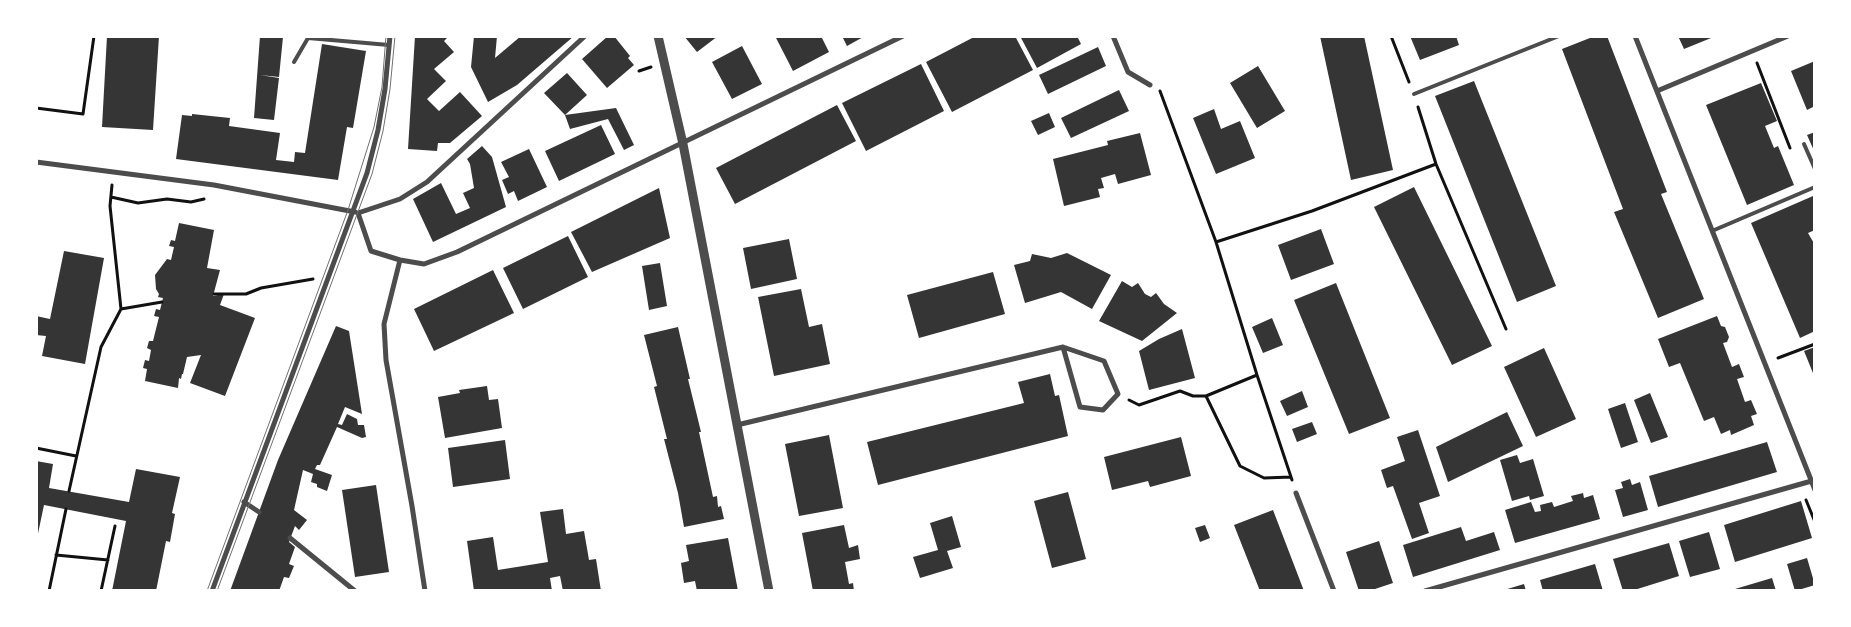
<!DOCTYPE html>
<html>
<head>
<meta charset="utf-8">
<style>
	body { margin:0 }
	#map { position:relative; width:1851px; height:627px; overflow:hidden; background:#fff; font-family:"Work Sans",sans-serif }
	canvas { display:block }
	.frame { position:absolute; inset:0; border:38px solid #fff; pointer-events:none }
</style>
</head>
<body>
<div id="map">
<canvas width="1851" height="627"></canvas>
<div class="frame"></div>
</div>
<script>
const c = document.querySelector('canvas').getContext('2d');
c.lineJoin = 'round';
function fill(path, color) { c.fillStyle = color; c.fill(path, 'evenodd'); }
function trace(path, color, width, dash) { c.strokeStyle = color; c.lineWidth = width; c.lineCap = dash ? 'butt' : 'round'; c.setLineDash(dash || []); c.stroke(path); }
const building = new Path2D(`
	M107 36H159L153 130 102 127Z
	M260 36 283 37 279 77 260 75 279 78 274 120 254 118Z
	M415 36H449L444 41 454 52 434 69 446 81 427 99 439 111 460 92 482 116 450 143H438L437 151 408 149Z
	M474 36H497L495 58 521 36H574L517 85 488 102 471 67Z
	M608 36H614L630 56 628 58 634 65 607 88 582 59Z
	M684 36H718L697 52Z
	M775 36H821L829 52 793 71Z
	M842 36H865L847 46Z
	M976 36H1015L1033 70 952 112 926 62Z
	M1020 36H1077L1081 44 1037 68Z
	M1320 36H1364L1393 170 1351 180Z
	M1410 36H1456L1459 45 1420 60Z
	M1595 36H1607L1667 192 1661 194 1704 299 1658 318 1614 212 1623 209 1562 49Z
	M1678 36H1716L1684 49Z
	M322 44 366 51 353 128 347 127 338 180 176 159 182 115 192 116V114L230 118 229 126 280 133 276 160 294 162 295 152 305 153Z
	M742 46 762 84 732 99 712 62Z
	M1098 47 1106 66 1048 94 1039 75Z
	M1815 61V106L1807 110 1791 71Z
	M921 64 944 111 866 151 842 103Z
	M1258 66 1285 111 1257 128 1230 83Z
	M567 73 587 95 565 115 544 93Z
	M1474 81 1556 286 1517 302 1435 96Z
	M1761 83 1777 121 1765 126 1774 148 1778 146 1794 185 1747 205 1706 105Z
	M1119 90 1129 111 1071 138 1061 118Z
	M837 105 856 141 735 204 716 168Z
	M616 108 634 145 624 150 608 119 570 129 565 115Z
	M1214 109 1221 129 1240 121 1255 158 1216 174 1193 118Z
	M1049 113 1055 127 1038 135 1031 121Z
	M601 125 615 154 559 181 545 151Z
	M1815 132V153L1807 135Z
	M1140 133 1151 175 1118 184 1115 174 1101 178 1104 188 1098 189 1100 197 1064 206 1053 159 1108 145 1107 141Z
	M482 146 492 157 506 207 433 242 413 199 441 183 456 214 470 208 463 193 474 188 470 164 467 159Z
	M529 149 547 187 518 201 514 191 508 194 502 180 509 177 501 162Z
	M1414 187 1492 346 1452 365 1374 207Z
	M659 188 670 238 592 272 571 232Z
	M1813 196 1815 200V230L1808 233 1815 245V331L1800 338 1751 223Z
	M179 223 214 230 207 268 220 270 213 296 224 294 220 305 255 318 225 396 190 383 201 355 187 357 183 374H182L181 379 179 378 178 388 145 381 147 369 143 368 145 360 149 361 151 350 147 348 149 341H153L159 317 154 316 156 309 160 310 163 298 158 297 159 294 156 289 155 275 167 259 171 260 174 247 169 246 171 240 175 241Z
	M1321 229 1334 264 1291 280 1278 245Z
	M568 236 588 277 523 309 503 268Z
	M789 239 797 279 751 289 743 248Z
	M64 251 104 258 85 364 42 356 46 336 36 335V316L50 319Z
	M1067 253 1111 275 1092 309 1061 292 1025 303 1014 265 1030 261 1032 254 1051 258Z
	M660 263 667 306 649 310 642 266Z
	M493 270 514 313 434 351 414 309Z
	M993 272 1005 314 919 338 907 295Z
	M1122 281 1132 287 1138 283 1145 294 1151 297 1156 293 1164 304 1177 313 1142 341 1099 321Z
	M1336 283 1390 418 1349 434 1294 300Z
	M801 289 809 327 822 324 830 364 774 376 758 297Z
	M1717 316 1721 326 1725 327 1729 337 1727 342 1723 343 1732 367 1739 364 1744 377 1737 379 1745 402 1751 400 1757 414 1751 416 1754 425 1731 435 1730 430 1721 434 1714 417 1704 421 1680 363 1669 367 1658 339Z
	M1272 318 1283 345 1263 353 1252 327Z
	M336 326 349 331 362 414 345 407 338 424 342 425 347 414 357 419 358 425H364L366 437 362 438 337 427 320 465H317L315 469 332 475 327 491 317 487V484L311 482 313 474 303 470 294 510 307 520 299 530 295 526 289 542 295 547 289 564 294 566 289 578 284 577 279 591H230L278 460Z
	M678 327 690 379H688L701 432H699L713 497 717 496 718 507 721 506 724 519 684 527 678 493 664 439H667L654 387 657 386 644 335Z
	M1182 329 1195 378 1149 390 1139 351 1159 339Z
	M1815 347V378L1804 351Z
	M1544 348 1576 419 1536 437 1504 367Z
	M1050 374 1055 396 1059 395 1068 436 878 485 867 442 1024 403 1018 382Z
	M487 386 489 400 498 399 502 428 445 438 438 397 460 393 459 390Z
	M1302 391 1308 407 1287 416 1280 401Z
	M1650 393 1668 437 1651 443 1634 400Z
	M1625 403 1638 442 1621 448 1608 409Z
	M1507 412 1523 446 1448 482 1436 447Z
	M1312 422 1317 434 1297 442 1292 429Z
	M1418 430 1440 496 1419 503 1429 533 1412 539 1393 486 1387 488 1381 470 1405 461 1397 437Z
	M829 435 843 508 799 516 785 444Z
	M1181 437 1191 476 1150 487 1148 481 1112 490 1104 457Z
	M505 440 510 479 453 487 448 448Z
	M1767 442 1777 472 1658 507 1649 476Z
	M1517 455 1520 463 1533 459 1544 496 1530 500 1529 496 1512 501 1500 460Z
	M36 461 53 464 49 488 129 502 136 469 180 477 172 513 175 514 170 542 166 541 156 591H112L126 521 44 505 36 543Z
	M1630 479 1632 485 1640 482 1648 510 1623 517 1615 490 1623 488 1621 482Z
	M376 485 389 572 355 577 342 490Z
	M1068 492 1086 559 1052 568 1034 501Z
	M1583 493 1584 498 1593 495 1600 519 1515 543 1505 510 1531 502 1535 512 1541 511 1540 505 1552 502 1554 507 1573 501 1571 496Z
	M1801 501 1812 538 1735 562 1724 525Z
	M563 509 566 534 584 531 589 560 596 559 601 591H563L560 576 550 578 552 591H474L467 541 493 537 498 570 548 562 540 512Z
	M1273 510 1304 591H1260L1234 525Z
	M952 516 961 547 947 551 953 568 920 578 913 557 938 550 930 523Z
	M844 525 849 548 858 545 860 559 845 562 849 584 853 583 854 591H813L802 533Z
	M1205 525 1210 538 1200 542 1195 528Z
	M1461 527 1466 541 1494 532 1500 550 1413 577 1403 545Z
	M1709 532 1720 569 1690 577 1679 541Z
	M728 538 738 591H697L695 581 684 583 681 563 689 561 686 545Z
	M1379 541 1393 583 1369 591H1359L1346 552Z
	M1669 543 1679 576 1631 591H1623L1613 559Z
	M1807 558 1815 585 1795 591 1787 564Z
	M1595 564 1603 591H1543L1540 580Z
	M1772 578 1776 591H1735V589Z
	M1524 584 1526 591H1504V590Z`);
const path = new Path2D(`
	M1391 36 1409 82
	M1757 63 1790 148
	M639 71 651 67
	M1160 91 1216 242 1257 375 1292 480
	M1418 107 1436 164 1506 329
	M36 108 83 114 94 36
	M112 185 110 206 121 309 162 302
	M111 197 138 203 167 199 191 202 204 199
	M1216 242 1312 211 1436 164
	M214 294H246L261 288 313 279
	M1778 358 1815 344
	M1206 396 1257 375
	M1129 400 1139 405 1180 391 1193 396H1206L1240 466 1264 478 1291 477
	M36 448 76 456
	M69 491 101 347 121 309
	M1806 500 1815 522
	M56 555 108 560
	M49 591 66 509
	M101 591 115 526`);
const service = new Path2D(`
	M294 62 308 38 389 45
	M1414 94 1559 36
	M1804 144 1815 169
	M1712 231 1815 187`);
const minor = new Path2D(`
	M1113 36 1128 72 1150 85
	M1635 36 1815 490
	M1657 91 1788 36
	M36 162 214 185 355 212
	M358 213 371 251 400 260 424 264 457 252 903 36
	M358 213 400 199 427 182 585 36
	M400 260 384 324 386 360 412 506 425 591
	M737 425 1063 347 1104 361 1118 394 1103 410 1080 407 1063 347
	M1296 493 1334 591
	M244 502 259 512
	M290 538 355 591
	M212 591 367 173 378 130 385 89 390 36
	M1425 591 1815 480`);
const tertiary = new Path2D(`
	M658 36 683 144 769 591`);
const tram = new Path2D(`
	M207 591 348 210 374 127 382 87 386 36
	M217 591 372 174 383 131 390 89 395 36`);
fill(building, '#353535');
trace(path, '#111', 3);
trace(service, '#4c4c4c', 4);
trace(minor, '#4c4c4c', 5);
trace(tertiary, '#4c4c4c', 9);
trace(tram, '#707070', 1);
</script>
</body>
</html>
